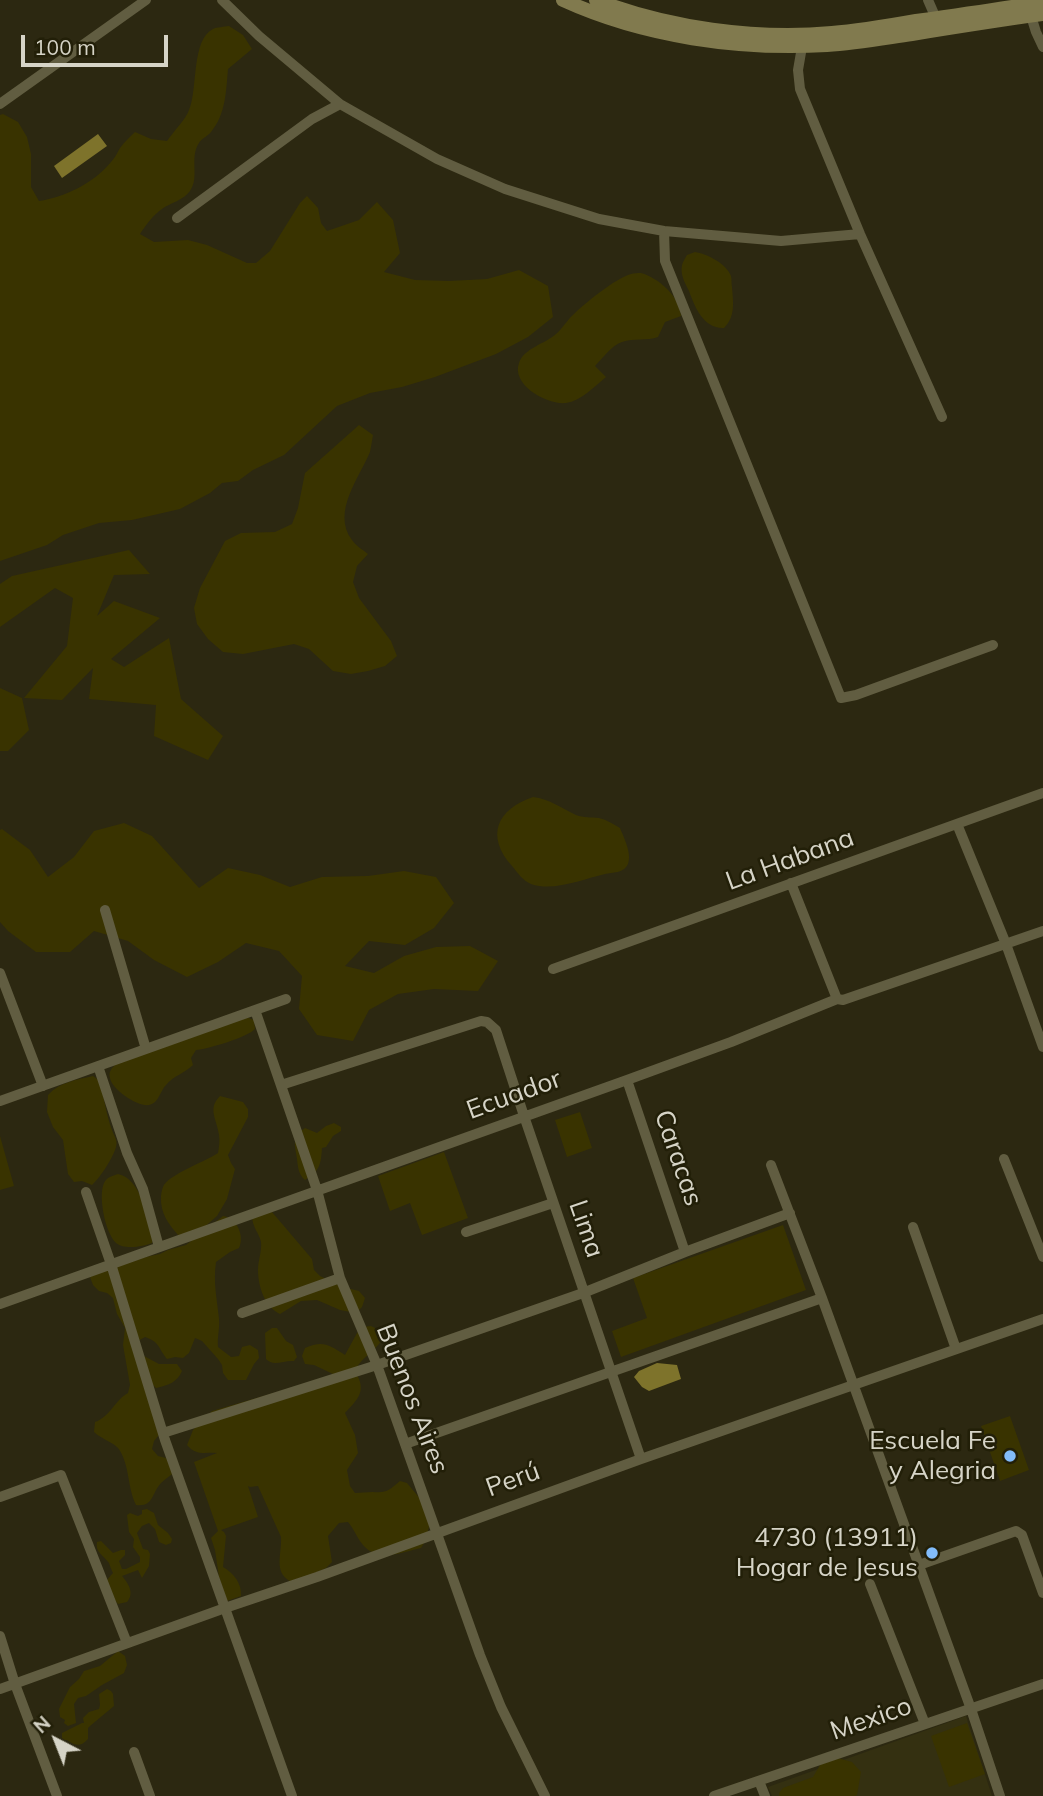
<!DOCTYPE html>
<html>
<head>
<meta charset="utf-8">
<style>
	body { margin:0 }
	#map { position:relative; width:1043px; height:1796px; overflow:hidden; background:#2c2811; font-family:Mulish,sans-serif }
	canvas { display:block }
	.north { position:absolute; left:21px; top:1705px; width:70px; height:70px; -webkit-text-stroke:5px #221f08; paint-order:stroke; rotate:318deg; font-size:19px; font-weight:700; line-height:28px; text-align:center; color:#d6d4c7 }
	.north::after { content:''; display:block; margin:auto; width:24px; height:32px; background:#d6d4c7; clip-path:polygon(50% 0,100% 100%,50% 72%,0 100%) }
	.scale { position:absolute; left:21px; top:35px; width:147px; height:32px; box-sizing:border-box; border:4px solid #d6d4c7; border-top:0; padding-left:9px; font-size:21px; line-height:24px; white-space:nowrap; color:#d6d4c7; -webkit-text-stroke:5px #221f08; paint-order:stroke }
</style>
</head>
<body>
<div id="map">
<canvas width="1043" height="1796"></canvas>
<div class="north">N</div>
<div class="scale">100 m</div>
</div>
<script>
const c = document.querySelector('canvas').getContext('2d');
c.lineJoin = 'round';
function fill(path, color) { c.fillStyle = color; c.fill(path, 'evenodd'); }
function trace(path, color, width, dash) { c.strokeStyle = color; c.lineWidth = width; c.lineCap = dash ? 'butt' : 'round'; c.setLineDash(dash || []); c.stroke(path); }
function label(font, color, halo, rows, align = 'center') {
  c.font = font + ' Mulish,sans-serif'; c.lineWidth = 5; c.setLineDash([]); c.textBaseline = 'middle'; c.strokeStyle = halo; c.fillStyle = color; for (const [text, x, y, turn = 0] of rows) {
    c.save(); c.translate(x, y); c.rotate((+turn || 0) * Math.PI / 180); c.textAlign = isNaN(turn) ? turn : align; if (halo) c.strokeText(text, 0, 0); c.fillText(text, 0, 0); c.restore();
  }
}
const built = new Path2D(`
	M966 1716 992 1796H772L768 1787Z`);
const green = new Path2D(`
	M229 26 243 35 252 49 228 69C226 91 226 114 211 132 208 136 201 139 199 143 189 158 200 177 190 191 184 200 170 203 162 209 153 215 146 225 140 234L154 242 188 240 207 245 247 263H256L270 251 300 203 307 196 318 208 321 223 327 231 359 220 377 202 393 220 400 253 384 272 415 280 449 281 487 279 519 270 548 286 553 317 528 337 496 354 435 377 402 387 370 393 337 406 284 455 253 470 238 481 222 483 210 493 180 509 132 520 99 523 63 535 47 545 0 561V115L3 114 18 122 27 137 31 154V187L39 201C65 197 94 183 111 162 115 158 117 153 120 148 124 142 130 137 135 132L151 139 167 141C173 132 186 119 189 110 198 89 191 40 213 29 217 27 224 27 229 26Z
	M695 252C707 254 726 263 731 276 732 279 731 283 732 287 733 302 736 316 724 328 704 329 695 308 689 291 685 283 680 275 682 265 683 262 685 258 687 255Z
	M641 273C659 278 680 297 681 316L665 322 658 337C647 341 634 338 622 342 611 346 603 358 595 366L606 377C594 387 581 401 566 403 547 405 511 385 519 363 524 348 545 344 556 334 563 328 567 320 574 314 585 303 616 278 631 274 634 273 638 273 641 273Z
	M359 425 373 435C372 441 371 447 370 452 360 477 331 512 352 540 355 545 363 550 368 554L357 566 353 582 359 598 391 641 397 656 385 666 368 671 351 674 333 671 309 649 294 644 243 654 223 652 208 639 197 624 194 608 200 588 225 541 241 533 275 532 292 524 298 508 305 473Z
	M129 550 150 574 114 575 97 616 114 601 160 618 111 659 124 667 169 638 181 699 223 736 208 760 154 736 156 705 89 699 93 668 62 700 24 698 67 646 73 598 55 588 0 627V584L12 576Z
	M0 688 22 698 29 730 8 751H0Z
	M533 797C550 799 561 808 576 815 584 818 591 817 599 818 607 820 613 824 620 828 624 838 632 853 628 864 623 874 613 872 605 874 583 879 554 892 531 884 523 881 517 872 512 866 485 836 497 809 533 797Z
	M124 823 152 836 199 888 228 868 260 875 290 887 322 877 368 876 404 871 436 877 454 903 434 928 405 945 369 941 345 966 374 973 404 956 436 947 470 946 498 961 478 991 434 989 398 994 369 1010 353 1041 317 1035 299 1009 302 976 279 951 246 943 218 962 187 977 154 960 128 941 94 931 70 952H36L8 931 0 922V830L2 829 30 850 48 877 74 857 94 831Z
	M246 1017 254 1020 255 1029C248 1037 208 1049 196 1050L191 1058 193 1065C185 1073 173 1076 166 1085 160 1091 159 1103 149 1105 138 1107 112 1090 110 1078 108 1072 112 1068 116 1064Z
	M93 1076 100 1081C104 1097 106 1114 112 1130 114 1136 118 1140 116 1147 113 1158 100 1178 92 1185L82 1181 74 1182 68 1174 63 1140 53 1127 47 1112 48 1095C60 1082 76 1080 93 1076Z
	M220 1096 243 1102 248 1109V1117L228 1155 231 1163 235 1169 227 1199 217 1216 193 1237 179 1236C169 1225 160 1213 161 1197 161 1195 162 1189 163 1187 167 1175 207 1161 218 1153 219 1147 220 1141 219 1135 217 1119 207 1109 220 1096Z
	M580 1112 592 1148 567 1157 555 1120Z
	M334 1123 341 1127V1131L333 1136 326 1147 322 1148C321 1164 320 1171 305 1180 298 1174 298 1167 297 1159 295 1144 291 1138 305 1128L317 1133 326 1126Z
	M0 1136 14 1186 0 1190Z
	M444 1152 468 1218 422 1235 410 1203 390 1211 378 1176Z
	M118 1174C140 1178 148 1217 155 1235L152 1243C143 1247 122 1250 115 1242 105 1231 98 1196 104 1183 107 1177 112 1176 118 1174Z
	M272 1212 312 1259 314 1270 320 1276 343 1287 359 1291 365 1298 362 1307 356 1313 340 1310 317 1300 301 1301 280 1314C265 1307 258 1287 258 1270 258 1261 262 1251 261 1242 259 1232 252 1228 252 1215Z
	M223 1216C237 1218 245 1236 239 1248L230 1252 216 1262C213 1283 217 1298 219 1319 220 1328 217 1337 218 1347L231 1357 239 1356 242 1347 250 1345 258 1350 259 1358 254 1364 246 1380H228L223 1373 222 1365 218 1359 202 1341 195 1338 189 1353 183 1358 175 1357 167 1359C158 1348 160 1342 145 1337L138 1341 144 1356 159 1364H177L182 1371C177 1383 168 1385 156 1388L150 1382 164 1429 154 1441 152 1449 158 1456 166 1458 175 1472C170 1476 165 1479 161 1483 151 1494 154 1507 136 1505 127 1487 130 1464 118 1448 113 1442 101 1439 94 1432L95 1422C110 1417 115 1400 128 1393L130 1385 123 1345 125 1328 117 1314 113 1298 107 1293 99 1291 93 1285 90 1277 122 1262 160 1254 168 1250 186 1245Z
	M783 1225 806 1290 621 1357 612 1331 647 1318 633 1278Z
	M371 1326 379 1330 383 1338C377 1350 360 1359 357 1368 355 1374 357 1374 359 1379 365 1394 355 1402 345 1413L355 1435 358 1453 347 1470 350 1486 355 1493C361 1493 367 1492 373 1492 388 1493 389 1490 400 1481L407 1483 432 1513 426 1540 421 1548C403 1552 378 1563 363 1545 357 1538 354 1529 348 1522L339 1523 328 1536 332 1562 326 1568 294 1583C272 1574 282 1556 281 1537L258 1486 250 1487 248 1486 258 1517 221 1530 224 1532 226 1536 223 1567C234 1573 242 1584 241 1596L227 1601 219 1577 215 1550 211 1538 218 1531 194 1462 217 1453C204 1452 196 1456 187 1445L193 1430 212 1411 335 1375 314 1365 305 1364 302 1356 305 1348C323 1340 329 1345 345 1355L357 1333 362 1327Z
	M272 1328H277L286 1341 293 1345 297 1357 294 1361C284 1360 273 1367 266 1359L265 1333Z
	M1010 1416 1029 1470 1000 1481 981 1426Z
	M147 1509 154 1513 158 1525 168 1533 172 1539 171 1543 166 1545 159 1542 155 1529 149 1523 142 1526 137 1533 143 1549 148 1550 150 1554 149 1566 142 1578 138 1570 122 1576C128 1583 135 1593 127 1602L118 1604 110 1594 105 1582 113 1573C111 1569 110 1566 109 1563 103 1555 95 1552 97 1542L101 1541 113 1553 121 1550H125V1555L119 1561 122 1569H126L140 1562V1557L133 1547 134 1539 129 1532 127 1515 130 1513 138 1516 142 1514V1510Z
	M118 1651 125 1656 127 1665 124 1673 102 1685 86 1696 78 1698 74 1704 76 1723 68 1726 64 1723 65 1720 60 1717 59 1709 70 1687 79 1679 84 1671 100 1666Z
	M107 1689 111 1691 113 1694 114 1706 90 1726 88 1728V1739C81 1747 75 1746 67 1740H65L62 1738V1733L82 1723H84L83 1718 89 1712 99 1709 100 1705 99 1694Z
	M967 1723 985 1774 949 1787 931 1736Z
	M838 1758 852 1762 861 1772 857 1795 855 1796H779V1793L783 1788 813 1777 823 1760Z`);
const water = new Path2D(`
	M98 134 107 146 62 178 54 166Z
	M657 1363 677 1365 681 1379 649 1391 642 1387 634 1377 639 1371Z`);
const street = new Path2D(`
	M222 0 259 36 340 104
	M928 0 938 23
	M1031 16 1036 32 1043 47
	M803 41 798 70 800 89 860 234 942 417
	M0 104 146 0
	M177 218 312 119 340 104 437 159 505 189 599 219 664 231 781 241 860 234
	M664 231 665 261 841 698 856 695 993 645
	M957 824 1006 944 1043 1047
	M791 883 837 999
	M105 910 146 1049
	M553 969 1043 793
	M0 973 43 1086
	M255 1010 317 1190 340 1278 377 1365 480 1655 501 1707 545 1796
	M98 1066 127 1153 143 1189 159 1247
	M627 1080 685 1252
	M281 1085 481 1021 487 1022 496 1030 524 1116 641 1459
	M0 1101 286 999
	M1004 1159 1043 1257
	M771 1165 822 1298 971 1709 1000 1796
	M86 1192 111 1264 165 1440 292 1796
	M913 1227 956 1349
	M466 1232 553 1203
	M0 1304 627 1080 731 1042 837 999 843 1000 1043 931
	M242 1313 340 1278
	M163 1433 377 1365 583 1293 685 1252 790 1213
	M405 1444 822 1298
	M0 1497 61 1475 127 1643
	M919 1565 1016 1531 1022 1535 1043 1593
	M870 1584 925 1724
	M0 1636 15 1684 57 1796
	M0 1689 225 1608 317 1577 641 1459 1043 1319
	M134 1752 150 1796
	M759 1781 765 1796
	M714 1796 1043 1684`);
const secondary = new Path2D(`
	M563 0C644 37 739 50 827 45 856 43 884 38 912 34 955 27 999 20 1043 14
	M596 0C667 28 756 40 832 33 860 31 888 26 916 21 959 15 1001 9 1043 2`);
const markers = [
	[1010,1456,7,"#82bcfa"],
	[932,1553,7,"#82bcfa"]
];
const streetNames = [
	["La Habana",790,860,-20],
	["Ecuador",514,1095,-20],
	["Caracas",678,1158,71],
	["Lima",586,1229,71],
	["Buenos Aires",412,1399,69],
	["Perú",513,1480,-20],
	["Mexico",871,1719,-19]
];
const poiNames = [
	["Escuela Fe",996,1441],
	["y Alegria",996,1471],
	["4730 (13911)",918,1538],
	["Hogar de Jesus",918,1568]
];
fill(built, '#343011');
fill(green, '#393300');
fill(water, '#7e732b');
trace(street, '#615d41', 10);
trace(secondary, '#817a4e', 14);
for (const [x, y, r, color] of markers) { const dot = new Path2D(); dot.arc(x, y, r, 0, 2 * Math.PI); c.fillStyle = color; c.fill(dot); trace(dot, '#221f08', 2.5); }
label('26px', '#d6d4c7', '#221f08', streetNames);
label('26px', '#d6d4c7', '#221f08', poiNames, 'right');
</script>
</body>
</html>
